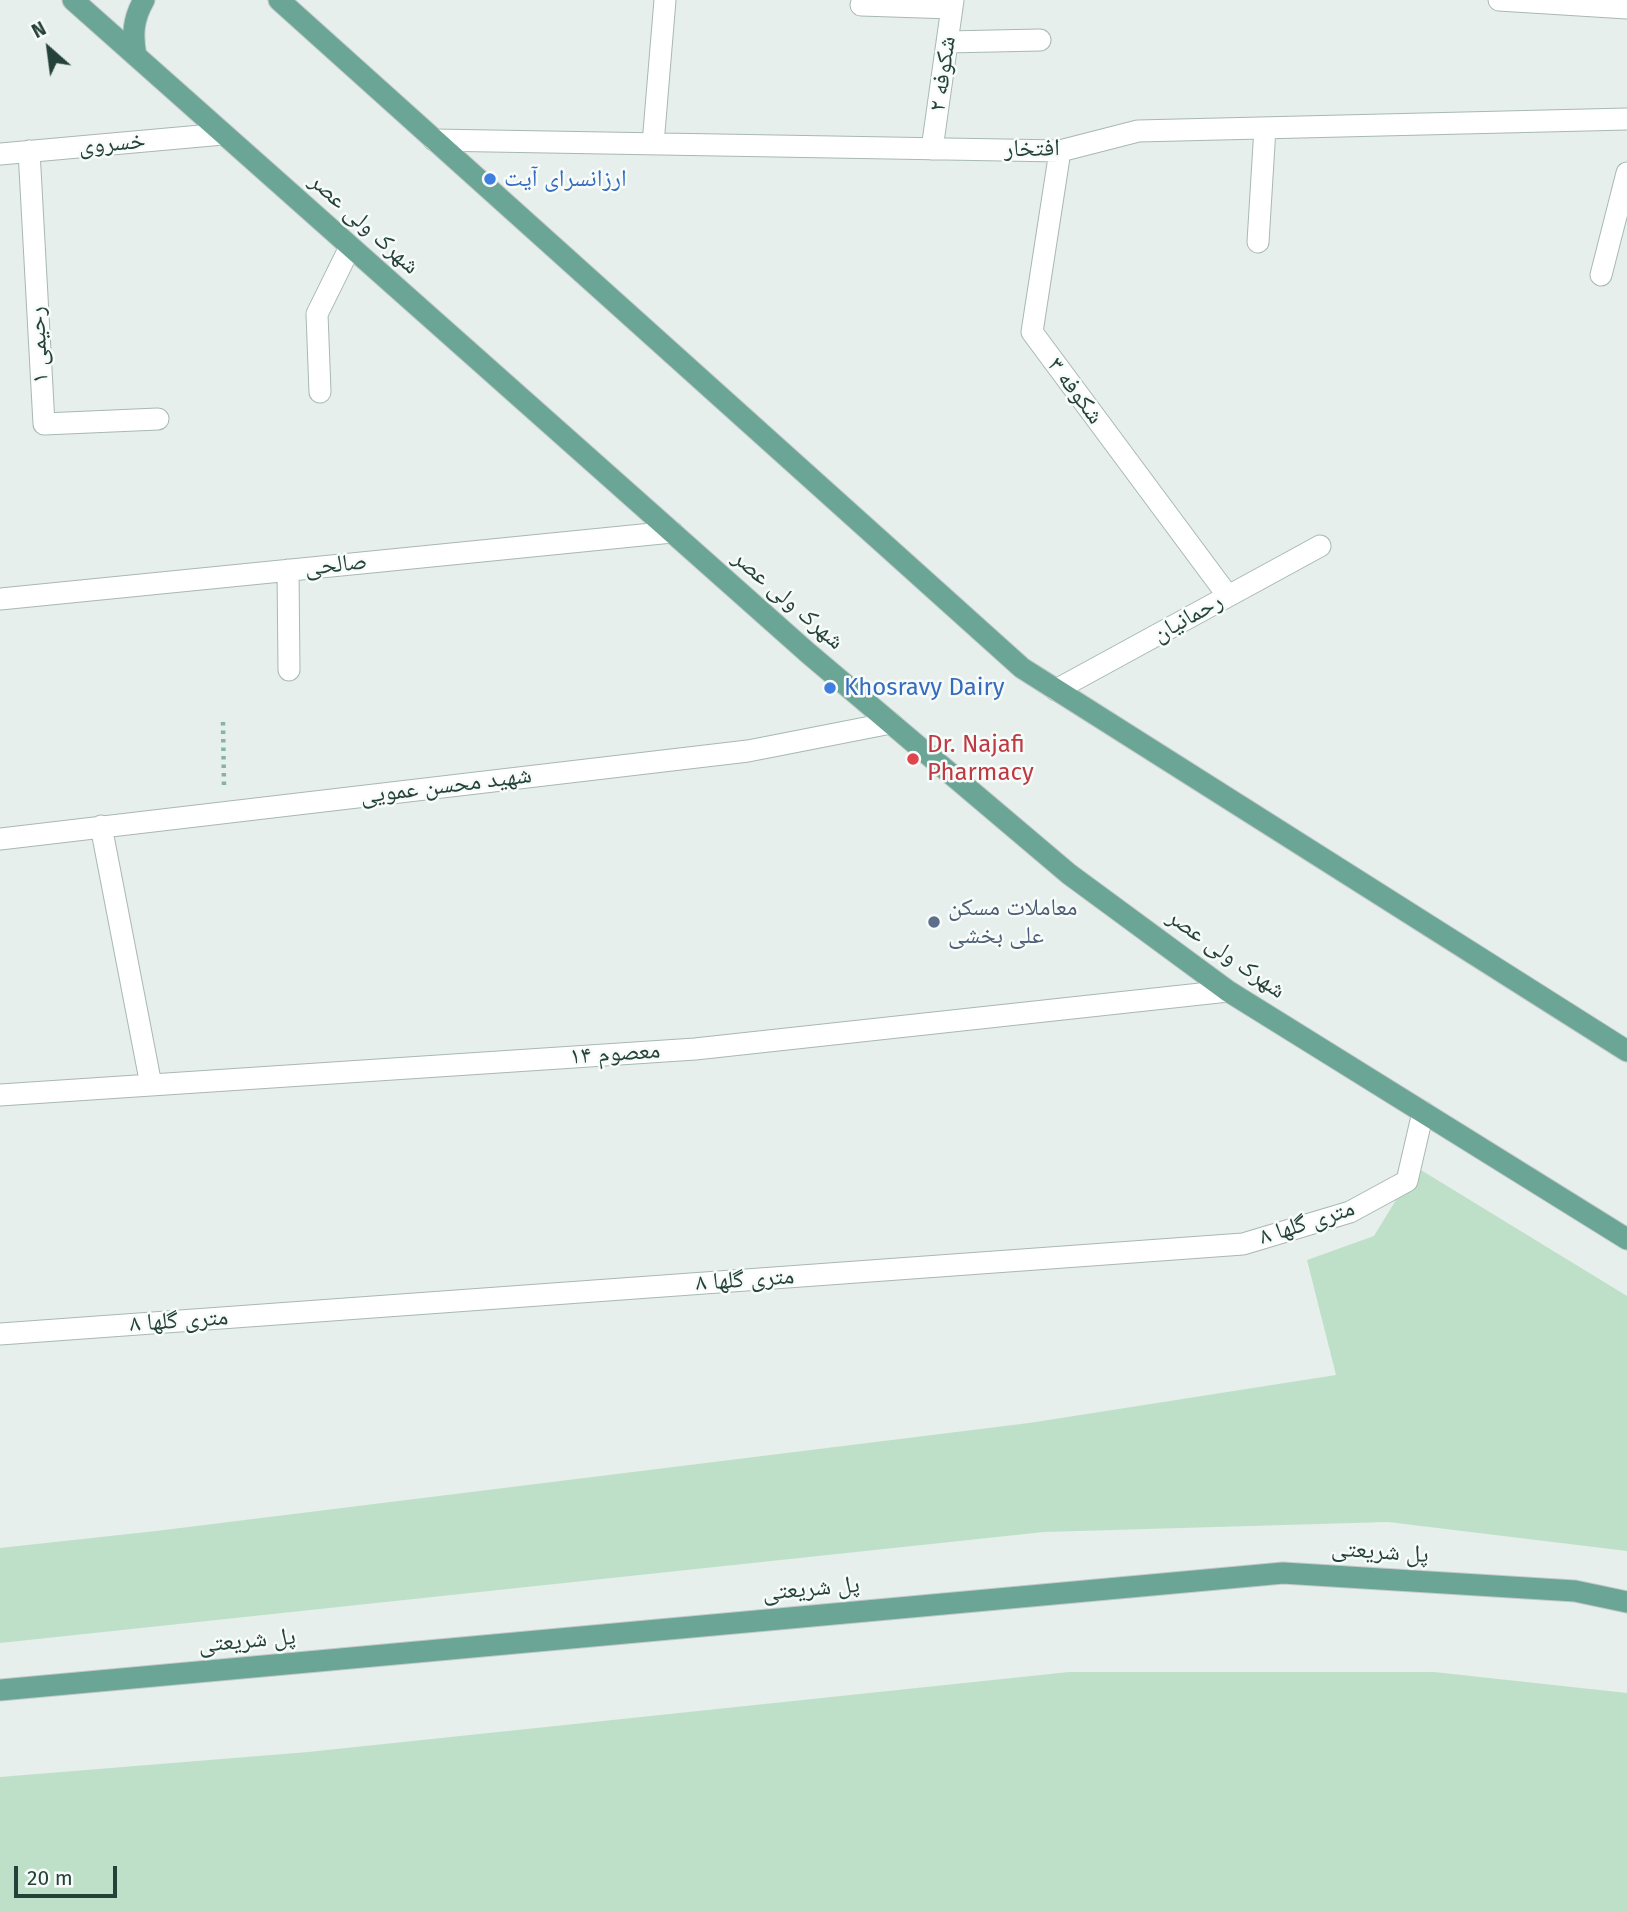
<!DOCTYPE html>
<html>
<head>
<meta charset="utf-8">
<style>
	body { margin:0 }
	#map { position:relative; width:1627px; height:1912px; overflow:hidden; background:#e6efeb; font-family:"Fira Sans",sans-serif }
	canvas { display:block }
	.north { position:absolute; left:14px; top:14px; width:70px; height:70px; -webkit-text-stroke:5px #f7fbf9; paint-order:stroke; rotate:332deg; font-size:19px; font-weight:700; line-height:28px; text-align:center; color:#24423a }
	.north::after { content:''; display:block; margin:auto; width:24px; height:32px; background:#24423a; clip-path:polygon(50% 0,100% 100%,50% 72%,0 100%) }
	.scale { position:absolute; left:14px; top:1866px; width:103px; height:32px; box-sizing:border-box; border:4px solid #24423a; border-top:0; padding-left:9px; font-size:21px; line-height:24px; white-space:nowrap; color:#24423a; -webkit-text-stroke:5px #f7fbf9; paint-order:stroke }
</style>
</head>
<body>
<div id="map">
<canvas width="1627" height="1912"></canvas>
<div class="north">N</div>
<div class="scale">20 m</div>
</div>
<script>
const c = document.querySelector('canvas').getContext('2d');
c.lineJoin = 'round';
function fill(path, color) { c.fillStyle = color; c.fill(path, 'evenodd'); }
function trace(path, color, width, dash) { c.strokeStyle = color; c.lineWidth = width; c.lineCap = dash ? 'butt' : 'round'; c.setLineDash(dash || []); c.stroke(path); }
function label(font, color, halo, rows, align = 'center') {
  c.font = font + ' "Fira Sans","Noto Naskh Arabic",sans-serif'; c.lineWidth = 5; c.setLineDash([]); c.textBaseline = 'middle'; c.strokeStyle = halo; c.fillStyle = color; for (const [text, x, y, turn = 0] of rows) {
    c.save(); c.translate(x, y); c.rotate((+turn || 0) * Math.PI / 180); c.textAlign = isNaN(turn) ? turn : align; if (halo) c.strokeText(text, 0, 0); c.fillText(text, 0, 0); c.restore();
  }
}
const green = new Path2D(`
	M1416 1167 1627 1296V1551L1388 1522 1044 1532 0 1643V1548L156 1531 1029 1423 1336 1375 1307 1260 1374 1236Z
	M1069 1672H1434L1627 1693V1912H0V1777L308 1752Z`);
const path = new Path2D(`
	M223 722 224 786`);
const minor = new Path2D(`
	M1499 0 1627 8
	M861 5 952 8
	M947 42 1040 40
	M434 140 1060 151 1138 131 1627 119
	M653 144 665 0
	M932 149 953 0
	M29 151 44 424 158 419
	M1060 151 1032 332 1228 596
	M0 154 223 134
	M1258 242 1265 128
	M1601 275 1627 173
	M320 392 317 314 350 247
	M288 570 289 670
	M0 599 672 532
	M1056 690 1320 546
	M101 826 151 1085
	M0 839 748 751 891 723
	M0 1095 695 1049 1228 991
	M0 1334 1243 1244 1350 1212 1407 1181 1423 1112`);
const major = new Path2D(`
	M73 0 808 653 1069 874 1228 991 1627 1239
	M279 0 1022 668 1627 1051
	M136 56C132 35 133 19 144 0
	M0 1690 1283 1573 1575 1591 1627 1602`);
const markers = [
	[490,179,7,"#3f7fe0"],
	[830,688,7,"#3f7fe0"],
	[913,759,7,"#e0444e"],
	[934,922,7,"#5c6f8a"]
];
const streetNames = [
	["شکوفه ۲",943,74,-82],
	["خسروی",112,144,-5],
	["افتخار",1032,149,-1],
	["شهرک ولی عصر",364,224,42],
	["رحیمی ۱",39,345,-93],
	["شکوفه ۳",1075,391,53],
	["صالحی",336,565,-6],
	["شهرک ولی عصر",788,600,41],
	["رحمانیان",1188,618,-29],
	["شهید محسن عمویی",446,786,-7],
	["شهرک ولی عصر",1226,954,35],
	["۱۴ معصوم",615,1054,-4],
	["۸ متری گلها",1307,1223,-18],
	["۸ متری گلها",745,1280,-4],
	["۸ متری گلها",179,1321,-4],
	["پل شریعتی",1380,1552,4],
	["پل شریعتی",811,1589,-5],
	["پل شریعتی",247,1641,-5]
];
const shopNames = [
	["ارزانسرای آیت",504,179],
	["Khosravy Dairy",844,688]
];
const healthNames = [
	["Dr. Najafi",927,745],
	["Pharmacy",927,773]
];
const serviceNames = [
	["معاملات مسکن",948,908],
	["علی بخشی",948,936]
];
fill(green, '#bfe0c8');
trace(minor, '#a8b8b2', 23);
trace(major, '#c2cac8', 23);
trace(path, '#86b3a5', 4.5, [3.5, 5]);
trace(minor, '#fff', 21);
trace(major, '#6aa596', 21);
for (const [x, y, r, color] of markers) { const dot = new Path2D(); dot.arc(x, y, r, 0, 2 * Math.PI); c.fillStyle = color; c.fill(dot); trace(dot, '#f7fbf9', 2.5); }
label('24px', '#24423a', '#f7fbf9', streetNames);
label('24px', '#366cbe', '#f7fbf9', shopNames, 'left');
label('24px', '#be3a42', '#f7fbf9', healthNames, 'left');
label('24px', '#4e5e75', '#f7fbf9', serviceNames, 'left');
</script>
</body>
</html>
